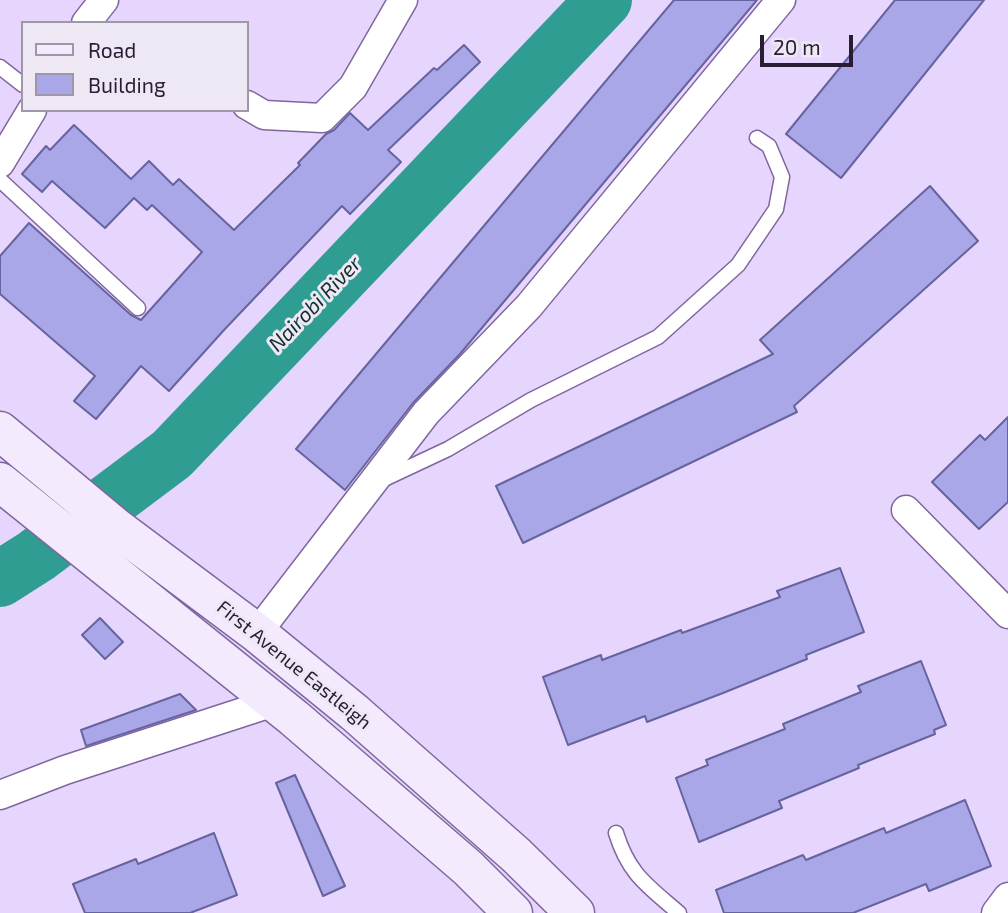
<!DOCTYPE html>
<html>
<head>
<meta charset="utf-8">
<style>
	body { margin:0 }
	#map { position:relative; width:1008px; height:913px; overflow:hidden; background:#e6d5fc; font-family:"Exo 2",sans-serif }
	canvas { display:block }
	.legend { position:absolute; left:21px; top:21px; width:228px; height:91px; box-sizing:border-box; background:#eee8f5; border:2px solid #9f97a8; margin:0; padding:9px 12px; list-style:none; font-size:21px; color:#281d34 }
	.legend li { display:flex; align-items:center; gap:14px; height:35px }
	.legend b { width:35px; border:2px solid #9f97a8 }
	.scale { position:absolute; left:760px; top:35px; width:93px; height:32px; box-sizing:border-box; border:4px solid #281d34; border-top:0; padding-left:9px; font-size:21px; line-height:24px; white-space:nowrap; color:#281d34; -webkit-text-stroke:5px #eee8f5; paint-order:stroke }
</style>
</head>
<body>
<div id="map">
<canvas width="1008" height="913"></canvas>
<ul class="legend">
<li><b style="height:9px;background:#f3ebfd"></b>Road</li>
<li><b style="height:19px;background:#a9a7e7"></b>Building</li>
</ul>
<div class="scale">20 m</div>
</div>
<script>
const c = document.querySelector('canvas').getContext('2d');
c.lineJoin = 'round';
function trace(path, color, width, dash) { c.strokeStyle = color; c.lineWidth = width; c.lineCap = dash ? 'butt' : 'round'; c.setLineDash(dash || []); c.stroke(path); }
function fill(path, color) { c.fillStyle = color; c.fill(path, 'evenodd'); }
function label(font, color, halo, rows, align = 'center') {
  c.font = font + ' "Exo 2",sans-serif'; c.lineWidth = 6; c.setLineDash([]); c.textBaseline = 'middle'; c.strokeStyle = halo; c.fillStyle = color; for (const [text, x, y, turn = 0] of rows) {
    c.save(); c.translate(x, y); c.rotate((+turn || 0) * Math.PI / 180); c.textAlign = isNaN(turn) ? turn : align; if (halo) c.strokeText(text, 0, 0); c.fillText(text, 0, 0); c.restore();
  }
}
const river = new Path2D(`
	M0 579 36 556 172 454 604 0`);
const building = new Path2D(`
	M674 0H757L460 354 413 403 345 490 296 449Z
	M895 0H984L841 178 786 134Z
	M464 45 480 62 388 150 401 162 350 214 342 206 224 330 169 391 141 366 96 419 74 401 95 376 0 294V256L29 223 131 315 141 320 202 252 152 205 147 210 134 198 105 228 52 181 42 192 22 174 46 146 50 150 74 125 131 179 149 161 173 185 179 179 234 230 300 165 298 163 326 134 334 130 350 113 368 130 434 68 437 70Z
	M930 186 978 241 794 406 797 412 523 543 496 486 773 354 760 340Z
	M1008 417V502L979 529 932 482 980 435 985 440Z
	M840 568 864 632 806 655 807 659 723 693 647 722 645 716 568 745 543 677 601 655 602 660 681 630 682 633 780 597 777 591Z
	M100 618 123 642 105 659 82 635Z
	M921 661 946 725 934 730 935 734 858 765 859 768 779 801 782 808 699 842 676 778 708 765 706 760 785 729 783 724 861 692 858 686Z
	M180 694 196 710 86 746 81 730Z
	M295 775 345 886 323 896 276 783Z
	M965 800 991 866 929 891 926 884 853 913H724L716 890 803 855 806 860 884 828 886 833Z
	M214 833 237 895 190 913H85L73 884 136 859 138 864Z`);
const service = new Path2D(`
	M0 67 23 85
	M0 180 138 308
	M382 480 448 449 531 400 658 337 738 265 776 209 782 177 769 146 757 138
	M616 833C629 875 648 886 679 913`);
const minor = new Path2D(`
	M86 23 104 0
	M247 105 264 115 322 118 353 87 403 0
	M0 163 32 110
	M906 510 1008 614
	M257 633 426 413 529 306 781 0
	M0 795 65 770 274 702
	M996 913 1008 897`);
const secondary = new Path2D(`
	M0 431 118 529 257 633 355 713 516 855 575 913
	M0 482 294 718 468 868 513 913`);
const streetNames = [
	["First Avenue Eastleigh",294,665,39]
];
const waterNames = [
	["Nairobi River",315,304,-46]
];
trace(river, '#309d92', 56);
fill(building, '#a9a7e7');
trace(building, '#66639e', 2);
trace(service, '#80669f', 17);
trace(minor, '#80669f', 31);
trace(secondary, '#80669f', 41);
trace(service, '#fff', 14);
trace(minor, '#fff', 28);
trace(secondary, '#f3ebfd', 38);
label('19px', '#281d34', '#eee8f5', streetNames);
label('italic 21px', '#10302d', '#eee8f5', waterNames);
</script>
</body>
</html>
